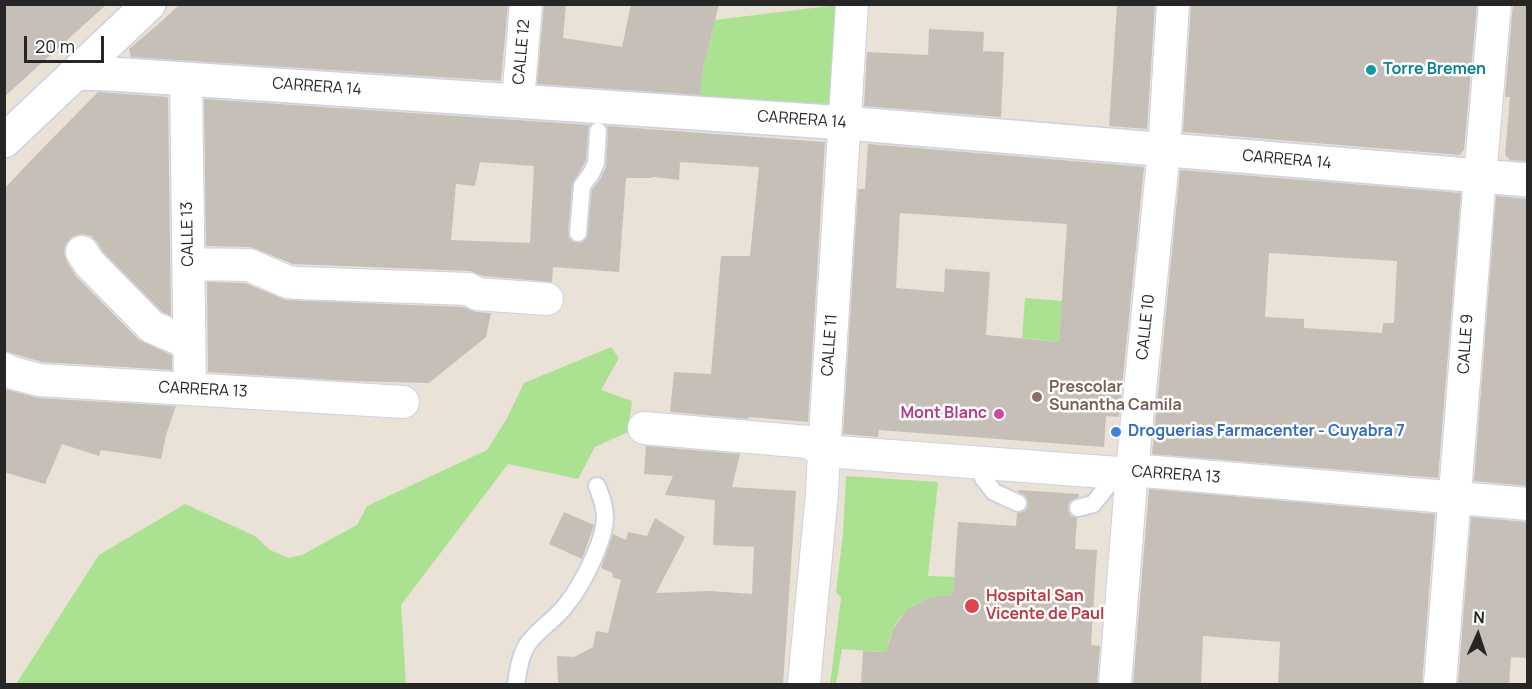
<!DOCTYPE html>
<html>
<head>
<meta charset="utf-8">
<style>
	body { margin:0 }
	#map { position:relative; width:1532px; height:689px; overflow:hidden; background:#eae2d7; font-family:Manrope,sans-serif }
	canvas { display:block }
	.frame { position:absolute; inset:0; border:6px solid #262626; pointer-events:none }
	.north { position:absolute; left:1448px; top:605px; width:60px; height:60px; -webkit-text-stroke:4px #fff; paint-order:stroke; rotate:3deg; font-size:16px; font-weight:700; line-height:24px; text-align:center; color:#262626 }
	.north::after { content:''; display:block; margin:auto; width:21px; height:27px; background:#262626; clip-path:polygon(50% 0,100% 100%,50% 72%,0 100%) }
	.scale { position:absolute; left:24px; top:36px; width:80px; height:27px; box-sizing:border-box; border:3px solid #262626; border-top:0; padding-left:8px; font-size:18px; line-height:21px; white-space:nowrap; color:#262626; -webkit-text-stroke:4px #fff; paint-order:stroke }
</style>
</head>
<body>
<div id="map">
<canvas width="1532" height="689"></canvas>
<div class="frame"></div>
<div class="north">N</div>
<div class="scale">20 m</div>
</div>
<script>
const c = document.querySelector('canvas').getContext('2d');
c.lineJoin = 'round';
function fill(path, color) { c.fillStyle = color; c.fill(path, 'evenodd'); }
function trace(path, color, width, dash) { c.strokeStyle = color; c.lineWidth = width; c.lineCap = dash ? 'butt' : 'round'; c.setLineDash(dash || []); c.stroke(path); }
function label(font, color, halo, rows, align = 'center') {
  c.font = font + ' Manrope,sans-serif'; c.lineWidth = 5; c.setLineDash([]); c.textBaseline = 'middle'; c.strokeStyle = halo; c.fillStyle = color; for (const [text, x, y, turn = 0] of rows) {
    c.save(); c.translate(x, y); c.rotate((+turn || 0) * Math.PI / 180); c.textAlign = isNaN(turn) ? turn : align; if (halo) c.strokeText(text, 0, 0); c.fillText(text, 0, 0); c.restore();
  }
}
const green = new Path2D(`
	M837 5 833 109 699 101 703 68 715 20Z
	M1025 298 1062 301 1059 342 1022 338Z
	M611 347 619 358 601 390 632 401 628 432 595 447 578 479 508 464 401 605 406 684H16L99 555 185 504 255 536 270 550 288 558 302 555 357 525 367 506 487 450 506 420 524 383Z
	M846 476 938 482 928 576 954 577 953 594C928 598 905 603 893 629 890 636 888 645 886 652L842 649 836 684H830L841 598 836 592 843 534Z`);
const building = new Path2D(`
	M4 4H107L4 97Z
	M180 4H508L501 81 131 57 129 49 162 21Z
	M544 4H566L563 38 622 47 631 4H719L703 68 700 95 537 84Z
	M1117 4H1155L1147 129 1109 126Z
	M1191 4H1477L1464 150 1459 155 1183 132Z
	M1513 4H1527V161L1510 160 1505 155 1510 97H1505Z
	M929 29 984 32 983 51 1004 52 1001 117 864 106 867 52 928 55Z
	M98 92 168 97 171 316 162 312 103 252 97 242 91 236 81 234 72 237 66 244 64 253 67 262 76 276 139 340 172 355V370L42 362 4 351V189L42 149Z
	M204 99 590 125 588 130 586 160 572 185 568 233 569 238 572 241 578 243 583 242 587 238 592 190 601 178 606 167 608 132 607 126 825 142 808 422 749 417 748 419 670 412 674 372 711 374 721 256H750L759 167 680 162 679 180 653 177 652 178H626L619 272 553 267 552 282 483 276 470 271 293 264 256 249 250 247 206 246ZM480 162 534 166 530 243 451 240 456 184 475 186Z
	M868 144 1144 167 1119 417 1106 416 1104 447 879 430 878 437 843 434 858 189H865ZM900 213 1067 224 1059 342 986 335 990 272 945 269 944 292 896 288Z
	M1180 170 1461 193 1438 478 1152 454ZM1269 253 1397 261 1394 323H1383L1382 333 1304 328V319L1265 317Z
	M1496 196 1527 199V486L1474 481Z
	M207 282 245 283 286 300 464 307 475 312 491 313 486 337 429 383 349 381 208 372Z
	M4 389 38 398 176 406 166 435 161 459 101 450 99 456 62 444 45 484 4 472Z
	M646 446 740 454 732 487 796 491 783 684H558L557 656 574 657 593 647 596 631 608 633 621 580 612 577 613 573 601 568 613 534 626 540 628 532 647 536 655 518 685 537 656 593 710 591 752 594 754 547 713 545 715 500 665 495 673 476 644 474Z
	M1149 489 1435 514 1422 684H1278L1280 642 1203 636 1201 684H1133Z
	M1018 490 1079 494V497L1070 501 1068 505V510L1071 516 1077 518 1075 549 1097 550 1091 645 1100 646 1097 684H861L863 651 886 652 893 629 907 609 929 598 953 594 958 522 1016 526 1017 513 1025 511 1028 507V503L1026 496 1018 492Z
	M564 512 594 525 582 559 549 544Z
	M1471 517 1527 522V658L1511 657 1509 684H1458Z`);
const lane = new Path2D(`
	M578 233 582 186 592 172 596 163 598 131
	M982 463 983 478 994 492 1018 503
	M1078 508 1093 504 1118 473
	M516 684C518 672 520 656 527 645 538 629 555 620 566 605 581 587 605 541 605 517 605 506 601 496 597 486`);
const street = new Path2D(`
	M186 79 190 389
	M518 100 526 4
	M82 252 89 263 152 327 189 343
	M188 264 249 265 288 282 298 283 469 289 477 294 547 299
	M4 369 13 373 39 380 403 402
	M644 428 808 442 824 451 1118 473 1132 470 1528 504
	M804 684 822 493 824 451 852 4
	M1115 684 1132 470 1164 150 1173 4
	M1440 684 1480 176 1495 4`);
const secondary = new Path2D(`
	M76 73 111 74 845 123 1528 180
	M4 141 149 4`);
const markers = [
	[1371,70,6,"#0f9aa8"],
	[1037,397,6,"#8d6e63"],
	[999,414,6,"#d1479c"],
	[1116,432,6,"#3f7fe0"],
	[972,606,8,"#e0444e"]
];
const streetNames = [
	["CALLE 12",522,52,-85],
	["CARRERA 14",317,87,4],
	["CARRERA 14",802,120,4],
	["CARRERA 14",1287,160,5],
	["CALLE 13",188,234,-91],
	["CALLE 10",1146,327,-84],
	["CALLE 9",1466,344,-86],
	["CALLE 11",830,345,-86],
	["CARRERA 13",203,390,3],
	["CARRERA 13",1176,475,4]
];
const cultureNames = [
	["Torre Bremen",1383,70]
];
const educationNames = [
	["Prescolar",1049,388],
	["Sunantha Camila",1049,406]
];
const hotelNames = [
	["Mont Blanc",987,414]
];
const shopNames = [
	["Droguerias Farmacenter - Cuyabra 7",1128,432]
];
const healthNames = [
	["Hospital San",986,597],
	["Vicente de Paul",986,615]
];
fill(green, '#aae292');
fill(building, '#c5bfb7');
trace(lane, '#cdd0e0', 20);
trace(street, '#cdd0e0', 34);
trace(secondary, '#cdd0e0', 36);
trace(lane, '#fff', 16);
trace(street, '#fff', 32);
trace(secondary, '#fff', 33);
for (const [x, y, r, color] of markers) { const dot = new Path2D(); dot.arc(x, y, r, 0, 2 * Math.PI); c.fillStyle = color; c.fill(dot); trace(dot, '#fff', 2); }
label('16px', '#262626', '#fff', streetNames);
label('bold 16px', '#0d838f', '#fff', cultureNames, 'left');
label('bold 16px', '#785e54', '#fff', educationNames, 'left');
label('bold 16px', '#b23c85', '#fff', hotelNames, 'right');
label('bold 16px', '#366cbe', '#fff', shopNames, 'left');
label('bold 16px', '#be3a42', '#fff', healthNames, 'left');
</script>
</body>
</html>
